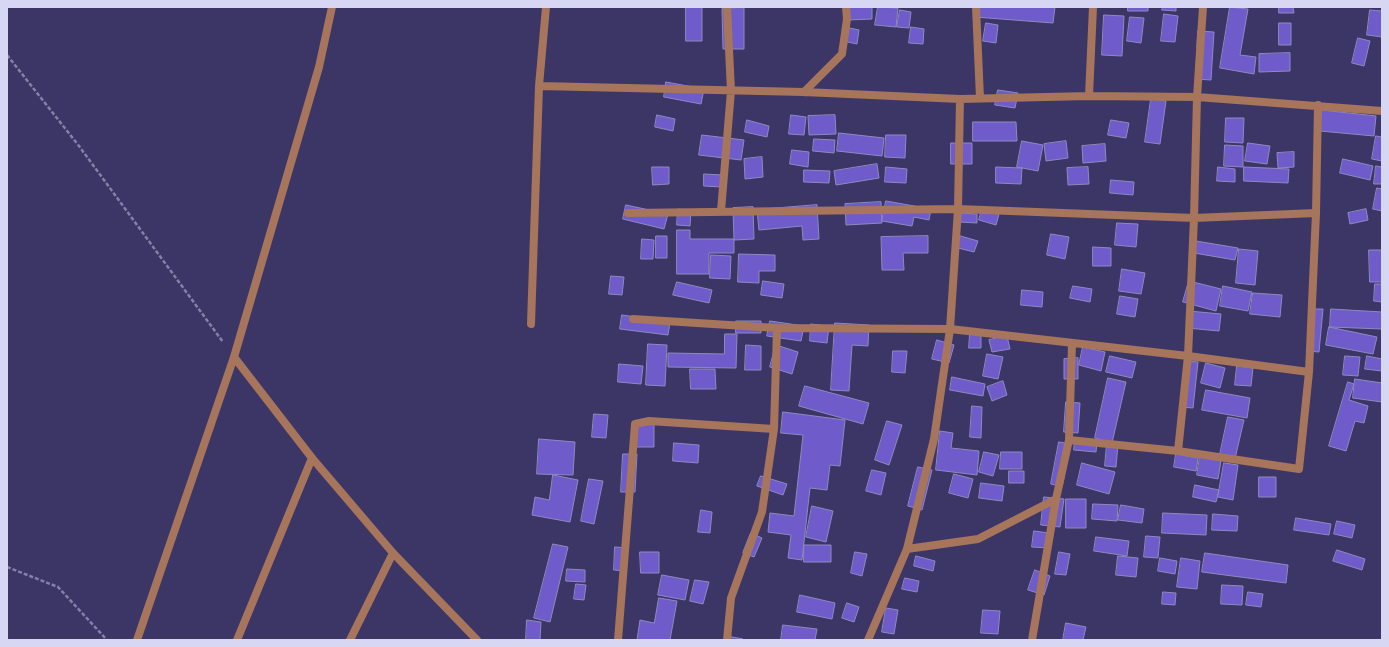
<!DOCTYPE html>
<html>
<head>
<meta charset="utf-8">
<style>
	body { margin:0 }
	#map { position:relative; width:1389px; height:647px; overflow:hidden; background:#3c3666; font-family:"DejaVu Sans",sans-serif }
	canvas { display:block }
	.frame { position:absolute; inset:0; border:8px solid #d7d6f3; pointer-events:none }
</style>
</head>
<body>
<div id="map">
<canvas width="1389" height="647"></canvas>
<div class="frame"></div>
</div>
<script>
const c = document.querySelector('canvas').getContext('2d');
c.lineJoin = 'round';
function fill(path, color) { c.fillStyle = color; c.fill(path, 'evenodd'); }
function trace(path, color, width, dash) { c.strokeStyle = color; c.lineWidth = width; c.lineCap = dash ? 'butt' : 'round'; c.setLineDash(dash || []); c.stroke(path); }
const building = new Path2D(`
	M686 7H702V41H686Z
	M849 7H872V19L849 20Z
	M878 7 898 8 896 27 875 25Z
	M975 7H1055L1053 23 975 17Z
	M1128 7H1148V11H1128Z
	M1163 7H1176V11L1162 10Z
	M1230 7 1248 9 1240 55 1256 57 1254 74 1220 68Z
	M1279 7H1293L1294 13H1279Z
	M744 8V49H723L722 9Z
	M900 10 911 12 909 28 897 27Z
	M1370 10 1382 11V37L1367 35Z
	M1164 14 1178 16 1175 42 1161 41Z
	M1104 15 1124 16 1122 56 1102 55Z
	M1130 17 1144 18 1141 43 1127 41Z
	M986 23 998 25 996 43 983 41Z
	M1279 23H1291V45H1279Z
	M845 27 859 30 857 44 843 41Z
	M911 27 924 29 923 44 909 43Z
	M1198 31 1214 32 1211 80 1196 79Z
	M1358 38 1370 41 1364 66 1352 63Z
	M1290 53V71L1259 72V54Z
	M666 82 704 89 701 104 664 97Z
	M998 90 1018 93 1015 108 995 105Z
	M1151 99 1166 101 1160 144 1145 142Z
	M1322 110 1376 116 1374 136 1320 131Z
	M657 115 675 119 673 131 655 127Z
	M791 115 806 117 804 135 789 134Z
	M835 115 836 134 809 135 808 116Z
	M1226 118H1244L1243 143 1225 142Z
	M747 120 769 126 767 137 745 132Z
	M1111 120 1129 123 1126 138 1108 135Z
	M973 122H1016L1017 141H973Z
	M839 133 884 138 882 156 837 151Z
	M702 135 744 140 741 160 699 155Z
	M886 135H906L905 158 885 157Z
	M1376 136 1382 137V161L1372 159Z
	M814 139 835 140 834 153 813 151Z
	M1022 141 1043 145 1038 171 1017 167Z
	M1066 141 1068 158 1046 161 1044 144Z
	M951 143H972V164H951Z
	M1248 143 1270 146 1267 164 1245 161Z
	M1105 144 1106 161 1083 163 1082 146Z
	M1225 145 1243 146V167L1224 166Z
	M792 150 809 152 808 167 790 164Z
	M1294 152V167L1278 168 1277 153Z
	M762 157 763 177 745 179 744 159Z
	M1343 159 1373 166 1370 180 1340 173Z
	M877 164 879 178 836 185 834 171Z
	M1376 166 1382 167V184H1374Z
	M652 167H669V184L653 185Z
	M886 167 907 169 906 183 885 182Z
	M996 167 1022 168 1021 184 996 183Z
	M1088 167 1089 184 1068 185 1067 168Z
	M1218 167 1235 169V182L1217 181Z
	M1244 167 1289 169 1288 183 1244 181Z
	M804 170 830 171 829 183 804 182Z
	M704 174 722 175 721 187 704 186Z
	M1111 180 1134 182 1133 195 1110 193Z
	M1377 188 1382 189V211L1373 209Z
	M886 201 931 209 929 220 914 217 912 226 882 221Z
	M881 202 882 223 846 225 845 204Z
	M626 205 668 214 664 229 623 219Z
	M817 205 819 239 803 240 802 226 759 230 757 210Z
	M753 207 754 239 734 240 733 208Z
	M678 209 691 210 690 226 677 225Z
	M982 209 999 214 996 225 979 220Z
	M1366 209 1368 220 1350 224 1348 213Z
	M960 213 977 214V223L959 222Z
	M1117 223 1138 224 1136 247 1115 245Z
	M677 230H690V239H734V253H709V274H677Z
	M1051 234 1069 237 1065 259 1047 255Z
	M957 235 978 241 974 252 954 247Z
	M656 236H667V258H656Z
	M928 236V253H903L904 270H882L881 237Z
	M642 239 654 240 653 259H641Z
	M1196 241 1238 248 1235 260 1194 253Z
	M1093 247 1111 248V266H1093Z
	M1239 249 1258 251 1255 285 1236 283Z
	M1369 250H1382V282H1370Z
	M739 254 775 255V271H759V283L738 282Z
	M711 255 731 256 730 279 710 278Z
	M1122 269 1145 273 1141 294 1119 291Z
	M611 276 624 277 622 295 609 294Z
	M763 281 784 284 782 298 761 295Z
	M1189 281 1221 289 1216 311 1183 302Z
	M677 282 712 290 709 303 673 295Z
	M1375 284H1382V302L1374 301Z
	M1073 286 1092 289 1090 302 1070 298Z
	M1223 286 1252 292 1248 311 1220 306Z
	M1022 290 1043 292 1042 307 1021 305Z
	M1253 293 1282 295 1280 317 1250 314Z
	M1120 296 1138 299 1135 317 1117 314Z
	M1312 309H1323L1319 352 1308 351Z
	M1331 309 1382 312V329L1330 327Z
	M1189 311 1221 314 1219 331 1187 328Z
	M622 315 670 322 668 335 620 329Z
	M736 321H761V333H736Z
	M770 321 804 326 801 341 767 336Z
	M835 323 869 325 868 346 852 345 849 391 831 390Z
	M811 324 829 326 827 343 810 341Z
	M1329 327 1377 337 1373 354 1326 345Z
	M725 334H737L736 368 668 367V353L724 354Z
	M970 334 981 335V348H969Z
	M1007 336 1010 349 992 352 989 340Z
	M937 340 954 345 949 363 932 359Z
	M648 344 667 345 665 386 646 385Z
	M746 345 761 346V370H745Z
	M776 345 798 352 792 374 770 367Z
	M1083 347 1105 352 1101 371 1079 365Z
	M893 351H907L905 373 892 372Z
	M987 354 1003 357 998 379 983 376Z
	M1110 356 1136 362 1132 378 1106 372Z
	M1345 356 1360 357 1358 376 1343 375Z
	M1367 356 1382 359V371L1365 369Z
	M1078 358V379H1064V359Z
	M1186 361 1198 362 1193 408 1181 407Z
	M1206 363 1225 368 1220 388 1201 383Z
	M619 364 643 366 641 384 618 382Z
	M1237 366 1253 368 1251 386 1235 385Z
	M690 369H715L716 389H691Z
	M952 377 985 384 983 396 950 390Z
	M1108 378 1126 382 1112 443 1095 438Z
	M1355 379 1382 383V402L1353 398Z
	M1003 381 1007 395 992 401 987 387Z
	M1348 382 1354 384 1349 400 1368 406 1364 423 1355 421 1346 451 1329 446Z
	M805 386 869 403 863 424 799 406Z
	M1206 390 1250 398 1247 418 1202 410Z
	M1066 402 1080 403 1078 433 1064 432Z
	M972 406 982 407 981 438 970 437Z
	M783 412 845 420 840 466 830 465 827 490 810 488 802 560 788 558 791 535 768 532 770 513 794 516 803 435 781 433Z
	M594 414 608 415 606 438 592 437Z
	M1228 417 1244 420 1234 463 1219 459Z
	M887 421 902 425 889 465 875 460Z
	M636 424H654V447H636Z
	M940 431 953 433 951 448 979 451 977 475 936 470Z
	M539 439 575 442 573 475 537 474Z
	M1075 439 1097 442 1096 452 1074 450Z
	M1059 442 1071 444 1062 487 1051 484Z
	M674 443 699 445 698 463 673 461Z
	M1107 444H1118L1116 467 1105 466Z
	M984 452 999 455 993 476 979 472Z
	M1001 452H1022V469H1000Z
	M623 454H637L635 492H621Z
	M1176 454 1198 458 1196 471 1174 467Z
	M1200 457 1221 461 1218 479 1197 475Z
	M1082 463 1115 472 1109 494 1077 485Z
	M1224 463 1238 465 1233 500 1218 497Z
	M918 467 932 470 922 510 908 506Z
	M872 470 886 473 881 495 866 491Z
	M1009 471H1024V483H1009Z
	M954 474 973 479 968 498 949 493Z
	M553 475 578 480 570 522 532 515 535 497 549 500Z
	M761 476 787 484 783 495 757 486Z
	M1259 477H1276V497H1259Z
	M589 479 603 481 594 524 581 521Z
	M981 483 1004 486 1002 501 979 498Z
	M1195 485 1219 490 1216 502 1193 497Z
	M1044 497 1064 499 1060 527 1041 525Z
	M1066 499H1086V528H1066Z
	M1093 504 1118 505 1117 521 1092 519Z
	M1121 505 1144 509 1142 523 1118 520Z
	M812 506 833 511 826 542 806 537Z
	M701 510 712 512 710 533 698 532Z
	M1163 513 1207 515 1206 535 1162 533Z
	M1213 514 1238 516 1237 531 1212 530Z
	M1296 518 1331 524 1329 535 1294 530Z
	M1337 521 1355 525 1352 538 1334 534Z
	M1034 531 1049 533 1048 548 1032 547Z
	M751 533 762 538 754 557 743 553Z
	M1146 536 1160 537 1158 558 1144 557Z
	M1096 537 1129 541 1127 556 1094 551Z
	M553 544 568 547 550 622 534 618Z
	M804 545H831V562H804Z
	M615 547 628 548 626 571 614 570Z
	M1337 550 1365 559 1362 570 1333 561Z
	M640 552H659V573H641Z
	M855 552 867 554 862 576 851 573Z
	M1059 552 1070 554 1066 575 1055 574Z
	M1205 553 1288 565 1286 583 1202 572Z
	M916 556 935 561 933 571 914 566Z
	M1118 556 1138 558 1136 577 1116 575Z
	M1160 558 1177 561 1175 574 1158 571Z
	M1181 558 1200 561 1197 589 1177 587Z
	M567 569 585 570V582L566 581Z
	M1035 570 1050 576 1044 595 1028 590Z
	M662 575 689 580 685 600 658 595Z
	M905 578 919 581 917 592 902 589Z
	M695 580 709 582 703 604 690 601Z
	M576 584 586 585 584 600 574 599Z
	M1222 585 1243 586 1242 605 1221 604Z
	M1163 592 1176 593 1175 605 1162 604Z
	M1248 592 1263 594 1261 607 1246 605Z
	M800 595 835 603 832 619 797 612Z
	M659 598 677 601 670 640H637L640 620 654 623Z
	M847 603 859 607 854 622 842 618Z
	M886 608 898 610 894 634 882 632Z
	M983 610 1000 611 998 634 981 633Z
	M527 620 541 622 540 640H526Z
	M1066 623 1086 627 1083 640H1063Z
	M783 625 817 629 815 640H781Z
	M727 636 743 639V640H726Z`);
const path = new Path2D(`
	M7 55 79 146 223 342
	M7 567 58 587 107 640`);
const street = new Path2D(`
	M976 7 980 98
	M539 86 804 92 960 99 1089 96 1197 97 1382 111
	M804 92 842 54 847 19 846 7
	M1089 96 1093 7
	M721 211 731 91 727 7
	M628 213 958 209 1194 218 1316 213
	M633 319 777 328 950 329 1188 356 1309 372
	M531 324 539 86 546 7
	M234 357 312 458 393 553 477 640
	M1069 440 1178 451 1188 356 1194 218 1197 97 1203 7
	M1178 451 1299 469 1309 372 1316 213 1318 105
	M907 549 978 539 1056 499
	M137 640 234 357 319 67 332 7
	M237 640 312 458
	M350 640 393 553
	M618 640 635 424 649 421 774 429
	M727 640 731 598 762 512 774 429 777 328
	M868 640 907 549 934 439 950 329 958 209 960 99
	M1032 640 1056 499 1069 440 1072 344`);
fill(building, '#6f5cca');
trace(building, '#8e89c0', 1);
trace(path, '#8480a8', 2.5, [4, 2]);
trace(street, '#a6755b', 8);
</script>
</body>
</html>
